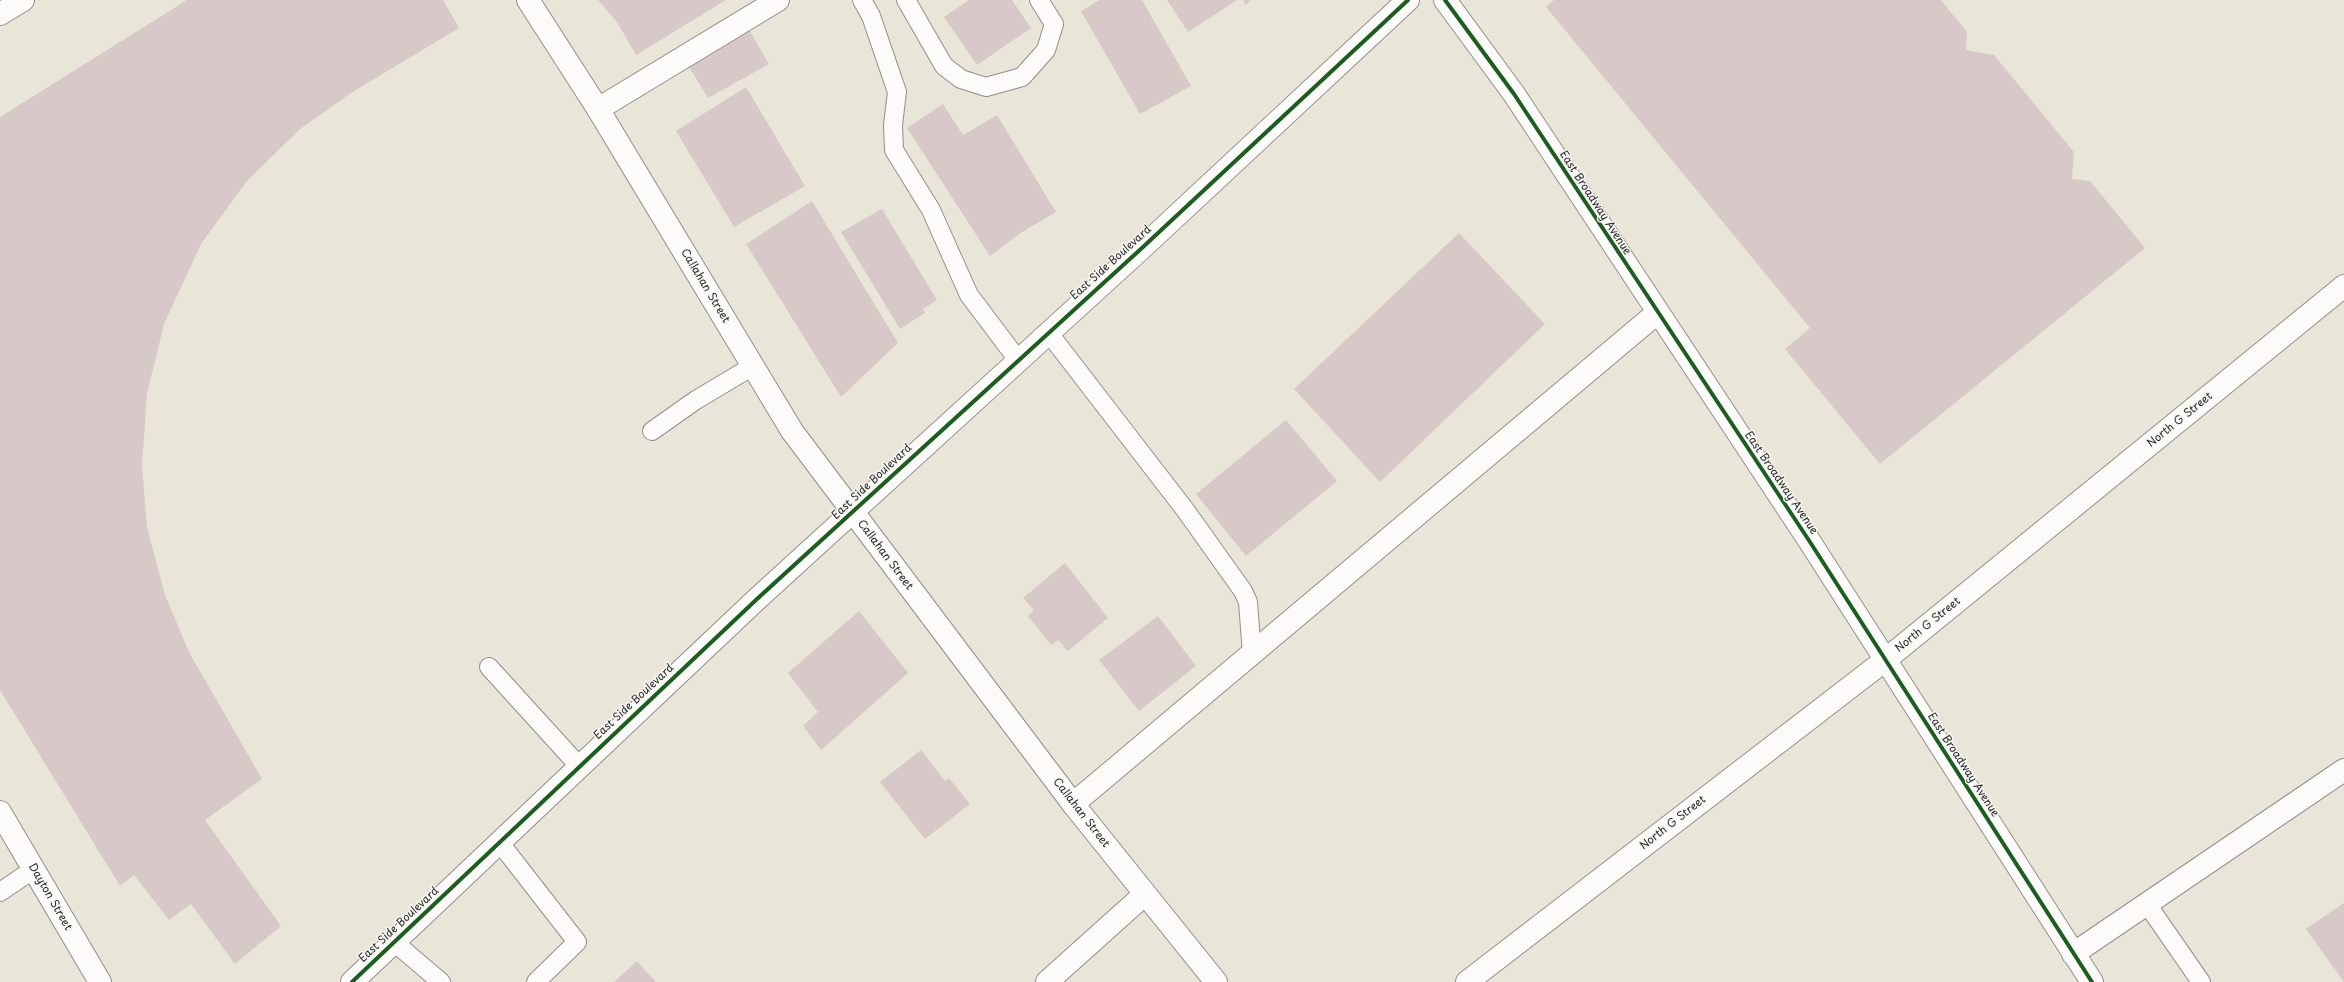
<!DOCTYPE html>
<html>
<head>
<meta charset="utf-8">
<style>
	body { margin:0 }
	canvas { display:block; background:#e9e6d9 }
</style>
</head>
<body>
<canvas width="2344" height="982"></canvas>
<script>
const c = document.querySelector('canvas').getContext('2d');
c.lineJoin = 'round';
function fill(path, color) { c.fillStyle = color; c.fill(path, 'evenodd'); }
function trace(path, color, width, dash) { c.strokeStyle = color; c.lineWidth = width; c.lineCap = dash ? 'butt' : 'round'; c.setLineDash(dash || []); c.stroke(path); }
function label(font, color, halo, rows, align = 'center') {
  c.font = font + ' "Playpen Sans",sans-serif'; c.lineWidth = 3; c.setLineDash([]); c.textBaseline = 'middle'; c.strokeStyle = halo; c.fillStyle = color; for (const [text, x, y, turn = 0] of rows) {
    c.save(); c.translate(x, y); c.rotate((+turn || 0) * Math.PI / 180); c.textAlign = isNaN(turn) ? turn : align; if (halo) c.strokeText(text, 0, 0); c.fillText(text, 0, 0); c.restore();
  }
}
const building = new Path2D(`
	M187 0H443L459 28 354 91 300 129 247 181 201 244 164 324 147 394 142 466 147 527 165 595 189 652 262 779 205 820 281 926 235 964 191 904 169 920 134 875 120 886 0 690V117Z
	M598 0H726L636 55 617 22Z
	M969 0H1012L1031 28 977 65 944 17Z
	M1100 0H1142L1191 86 1140 114 1081 11Z
	M1167 0H1237L1188 32Z
	M1243 0H1251L1246 5Z
	M1554 0H1941L1967 32 1966 50 1994 55 2074 152 2072 179 2090 181 2145 248 1880 464 1785 349 1810 328 1546 7Z
	M748 28 769 64 708 98 686 62Z
	M746 87 805 186 734 227 676 131Z
	M943 104 963 135 997 115 1056 212 1022 232 990 256 907 128Z
	M812 201 898 343 841 397 746 244Z
	M882 209 937 300 923 309 925 313 900 329 841 232Z
	M1459 233 1545 324 1380 482 1294 389Z
	M1286 420 1337 481 1246 556 1196 494Z
	M1065 563 1108 618 1068 651 1058 640 1051 645 1028 616 1034 610 1023 598Z
	M859 611 908 673 821 750 803 726 818 712 788 673Z
	M1158 616 1196 666 1139 711 1099 660Z
	M921 750 945 781 949 778 970 804 925 839 880 782Z
	M2344 903V982L2306 929Z
	M637 961 656 982H614Z`);
const service = new Path2D(`
	M862 0 871 16 897 92 893 125 894 150 931 210 969 295 1018 360
	M906 0 944 66 961 79 986 87 1022 77 1046 50 1054 24 1039 0
	M1048 332 1186 511 1243 591 1248 602 1252 654
	M652 431 696 400 753 366
	M489 667 579 766
	M500 843 577 942 536 982
	M0 892 34 869
	M2147 904 2201 982
	M394 942 441 982`);
const minor = new Path2D(`
	M1445 0 1514 94 1810 542 2092 982
	M0 14 23 0
	M598 109 778 0
	M1073 804 1657 313
	M0 812 100 982
	M2073 954 2344 770
	M1047 982 1145 894
	M1467 982 1884 661 2344 286`);
const tertiary = new Path2D(`
	M528 0 598 109 792 431 1073 804 1216 982`);
const secondary = new Path2D(`
	M352 982 757 599 1143 247 1408 0`);
const cycleway = new Path2D(`
	M1445 0 1514 94 1810 542 2092 982
	M352 982 757 599 1143 247 1408 0`);
const streetNames = [
	["East Broadway Avenue",1595,203,57],
	["East Side Boulevard",1111,263,-42],
	["Callahan Street",705,286,59],
	["North G Street",2180,420,-39],
	["East Side Boulevard",872,482,-43],
	["East Broadway Avenue",1781,483,56],
	["Callahan Street",885,555,53],
	["North G Street",1928,625,-39],
	["East Side Boulevard",634,702,-43],
	["East Broadway Avenue",1963,765,57],
	["Callahan Street",1081,813,52],
	["North G Street",1673,823,-38],
	["Dayton Street",50,897,60],
	["East Side Boulevard",399,925,-43]
];
fill(building, '#d6c9c7');
trace(service, '#908f88', 20);
trace(minor, '#908f88', 24);
trace(tertiary, '#908f88', 24);
trace(secondary, '#908f88', 24);
trace(service, '#fcfbf9', 18);
trace(minor, '#fcfbf9', 22);
trace(tertiary, '#fcfbf9', 22);
trace(secondary, '#fcfbf9', 22);
trace(cycleway, '#1b5e20', 4);
label('11px', '#2b2b2b', '#f6f6f2', streetNames);
</script>
</body>
</html>
